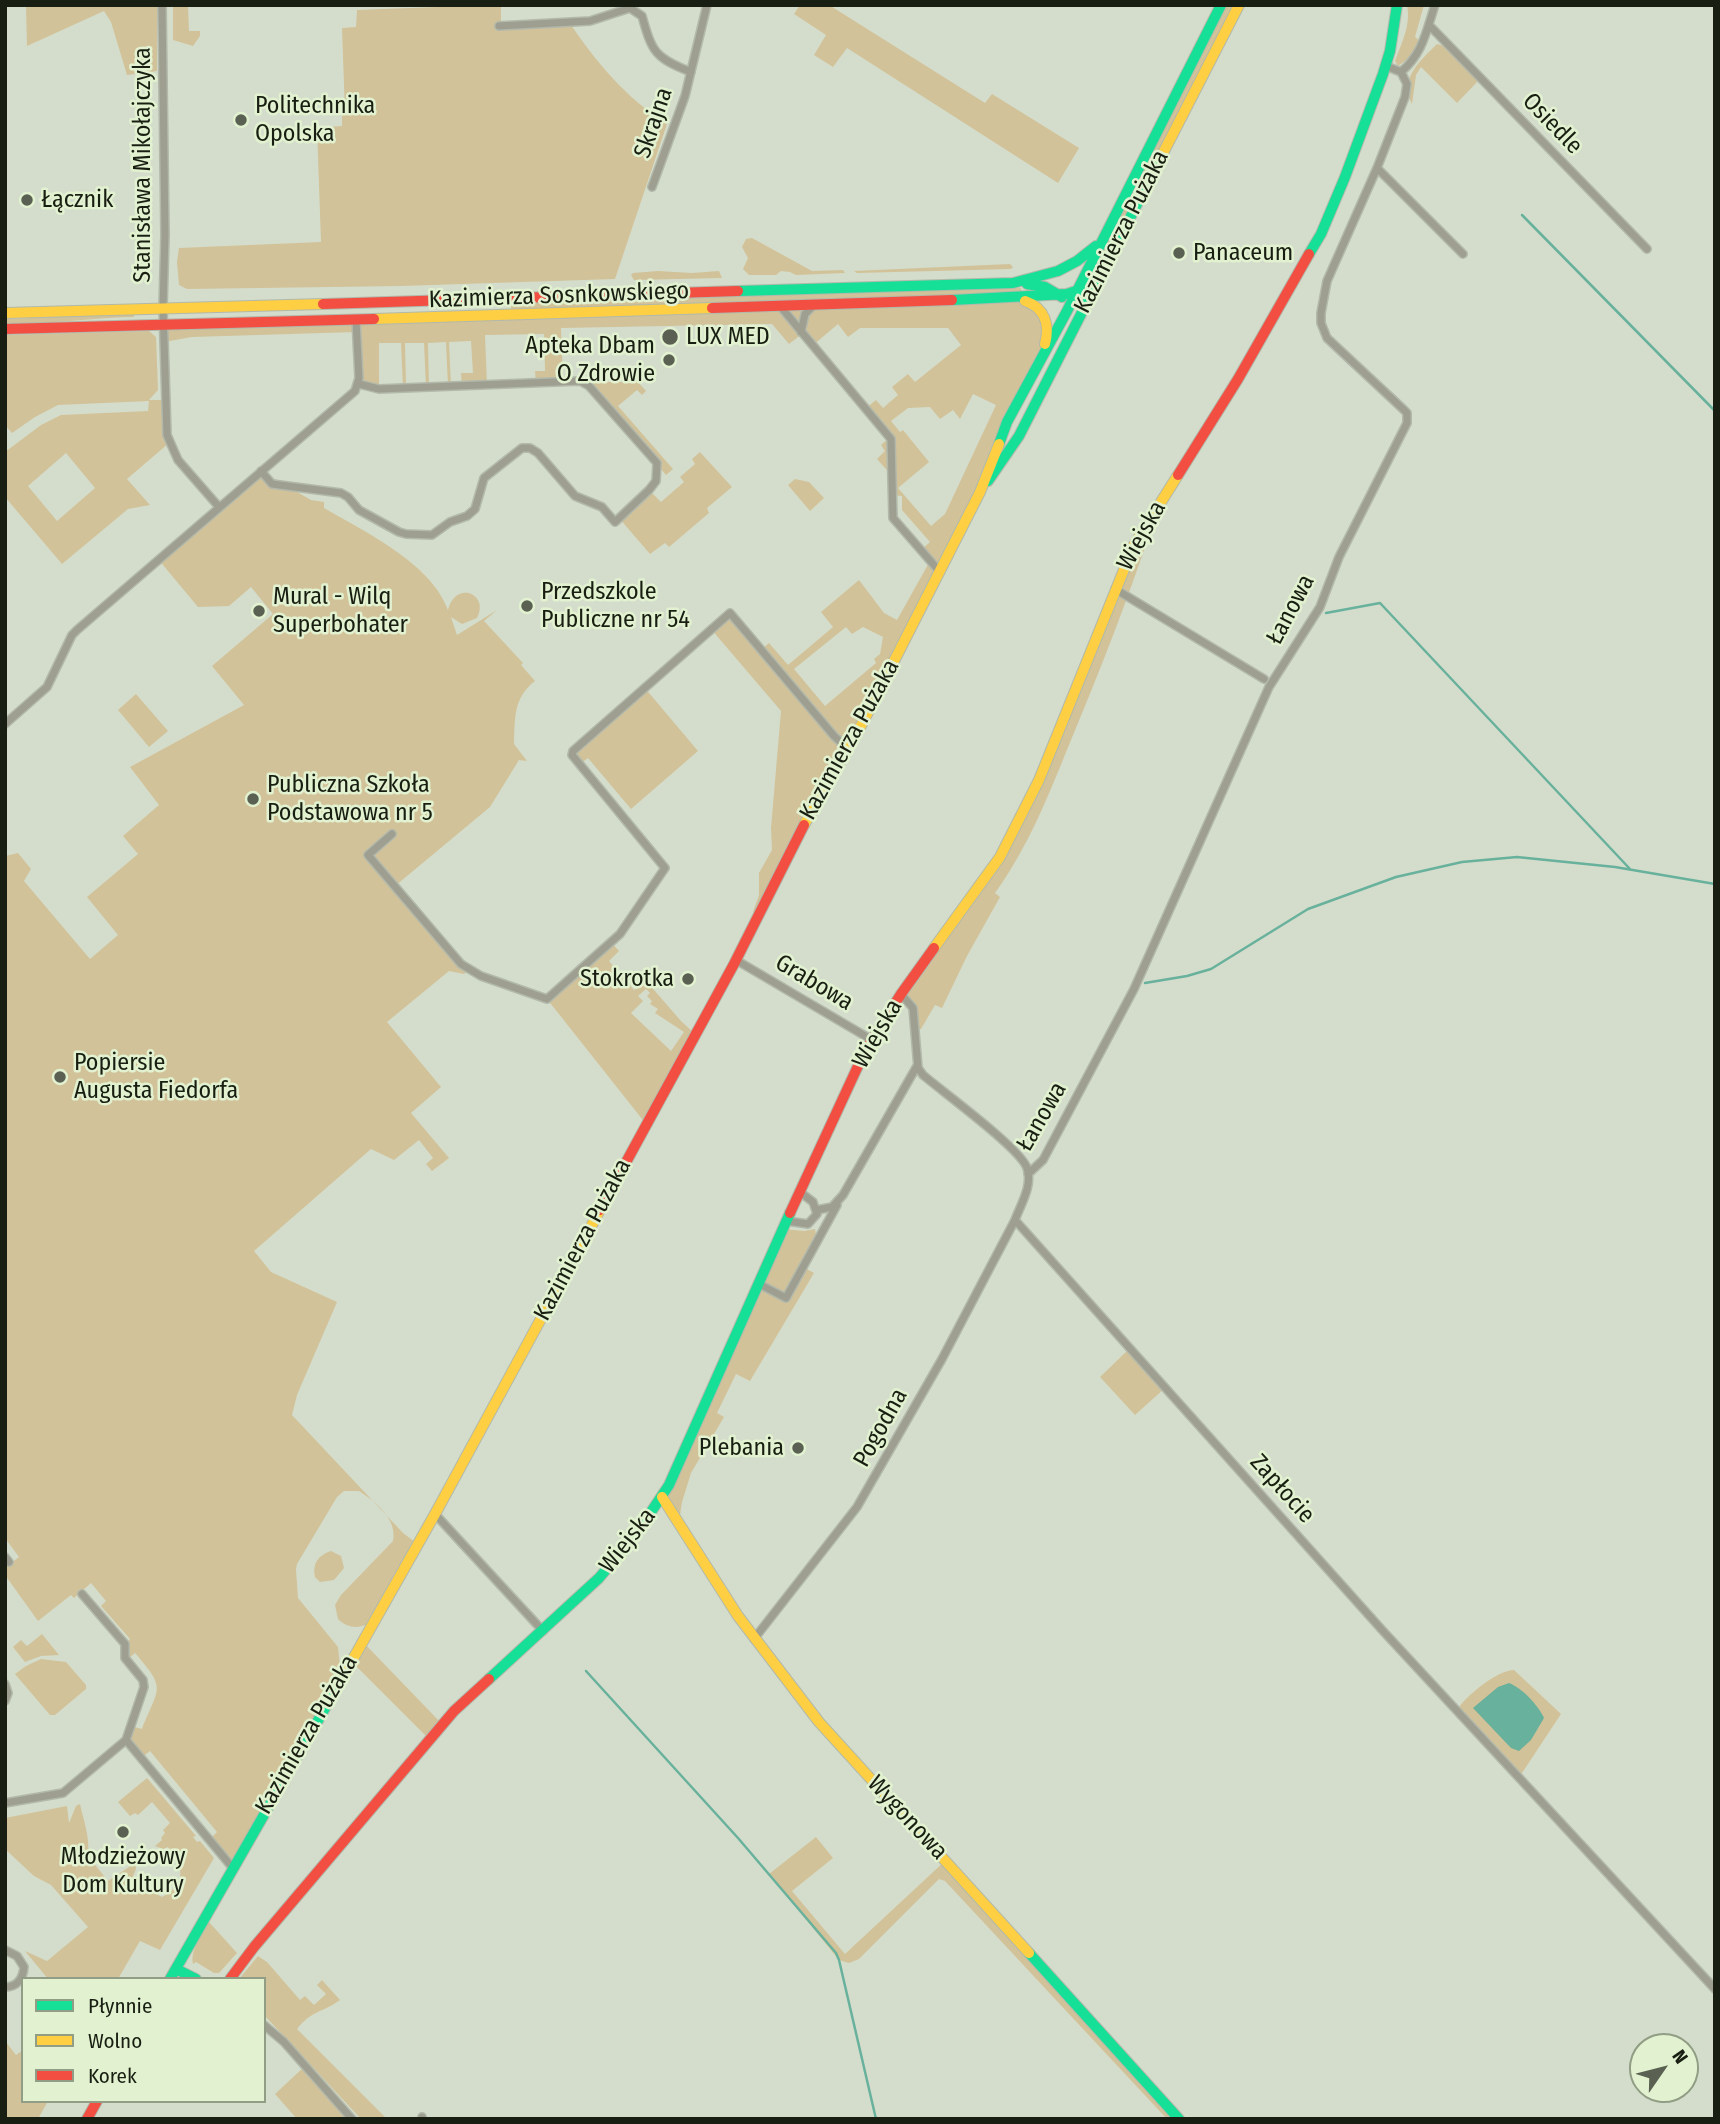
<!DOCTYPE html>
<html>
<head>
<meta charset="utf-8">
<style>
	body { margin:0 }
	#map { position:relative; width:1720px; height:2124px; overflow:hidden; background:#d4ddcb; font-family:"Fira Sans Condensed",sans-serif }
	canvas { display:block }
	.frame { position:absolute; inset:0; border:7px solid #181e11; pointer-events:none }
	.legend { position:absolute; left:21px; top:1977px; width:245px; height:126px; box-sizing:border-box; background:#e2f2d0; border:2px solid #919d84; margin:0; padding:9px 12px; list-style:none; font-size:21px; color:#181e11 }
	.legend li { display:flex; align-items:center; gap:14px; height:35px }
	.legend b { width:35px; border:2px solid #919d84 }
	.north { position:absolute; left:1629px; top:2033px; width:70px; height:70px; box-sizing:border-box; background:#e2f2d0; border:2px solid #919d84; border-radius:50%; rotate:55deg; font-size:19px; font-weight:700; line-height:28px; text-align:center; color:#181e11 }
	.north::after { content:''; display:block; margin:auto; width:24px; height:32px; background:#5a6152; clip-path:polygon(50% 0,100% 100%,50% 72%,0 100%) }
</style>
</head>
<body>
<div id="map">
<canvas width="1720" height="2124"></canvas>
<div class="frame"></div>
<ul class="legend">
<li><b style="height:9px;background:#16e098"></b>Płynnie</li>
<li><b style="height:9px;background:#ffcf43"></b>Wolno</li>
<li><b style="height:9px;background:#f24e42"></b>Korek</li>
</ul>
<div class="north">N</div>
</div>
<script>
const c = document.querySelector('canvas').getContext('2d');
c.lineJoin = 'round';
function fill(path, color) { c.fillStyle = color; c.fill(path, 'evenodd'); }
function trace(path, color, width, dash) { c.strokeStyle = color; c.lineWidth = width; c.lineCap = dash ? 'butt' : 'round'; c.setLineDash(dash || []); c.stroke(path); }
function label(font, color, halo, rows, align = 'center') {
  c.font = font + ' "Fira Sans Condensed",sans-serif'; c.lineWidth = 5; c.setLineDash([]); c.textBaseline = 'middle'; c.strokeStyle = halo; c.fillStyle = color; for (const [text, x, y, turn = 0] of rows) {
    c.save(); c.translate(x, y); c.rotate((+turn || 0) * Math.PI / 180); c.textAlign = isNaN(turn) ? turn : align; if (halo) c.strokeText(text, 0, 0); c.fillText(text, 0, 0); c.restore();
  }
}
const green = new Path2D(`
	M26 5H157V71L127 75 111 22 104 11 27 46Z
	M173 5H188L189 31H200V36L193 46 173 40Z
	M490 5H501V23L569 22C596 62 626 98 667 124L615 279 401 286 187 289 179 285 177 262 179 248 321 242 317 128 342 126V113H345L342 28 356 27 357 10Z
	M800 5H829L985 103 992 94 1079 148 1058 183 847 48 833 67 814 55 826 35 794 14Z
	M1227 5H1234L1101 265 1095 262Z
	M1407 5H1424L1415 37 1420 41 1412 56 1398 66 1395 61C1402 42 1411 25 1407 5Z
	M1437 44 1444 46 1478 81 1457 103 1421 67 1416 75 1412 104C1399 78 1420 61 1437 44Z
	M752 238 812 271 843 270 845 273 796 275 790 272 781 271 776 275H749L743 269 748 258 742 247 746 239Z
	M1010 264 1013 267 1011 269 857 273 854 271Z
	M658 271 692 273 719 271 722 278 634 280 631 275 633 273Z
	M1021 288 1022 294 511 310V303Z
	M1011 299 1033 303 1048 334 980 492 759 916 753 912 759 895V873L772 850 771 828 781 711 711 629 730 613 762 649 769 643 788 665 833 627 821 612 859 580 884 613 897 620 930 561 921 550 930 542 902 510V496L892 495V476L877 459 885 451 881 445 889 438 865 409 876 400 883 408 898 395 892 387 908 374 915 382 961 345 948 328H860L848 337 838 324 812 346 802 334 789 344 772 324 561 328 563 381 536 383 535 371H545L544 334 485 335 487 385 462 386 461 373H473L471 341 449 342 451 386H448L446 342 428 343 429 387H426L424 343H405L406 388H403L401 343H379V389L359 384 356 332 192 337 164 342 163 324ZM973 394 996 405 945 514 931 526 898 488 929 462 903 430 900 432 891 421 908 408 930 407 940 419 953 410 960 419ZM846 627 852 634 863 627 883 637 880 654 874 659 876 663 825 706 794 669Z
	M134 314V317C91 318 48 324 5 325V319Z
	M149 331 156 337 158 390 149 400H166L169 443 127 479 150 505 128 509 62 564 5 497V452L41 425 61 415 148 411 149 401 58 405 35 417 12 433 5 425V335ZM66 453 95 488 57 521 28 486Z
	M585 382H638L646 391 642 395 637 390 618 406 673 469 666 475Z
	M700 452 732 487 707 508 709 513 669 547 665 543 650 554 619 518 649 490 661 502 684 482 680 477 695 464 692 459Z
	M261 471 311 500 324 502V508C365 532 431 563 448 610 455 580 490 593 477 618L462 624 451 617 457 635 497 610 484 621 523 663 521 665 535 681C513 698 515 719 514 744L527 761 519 760 490 807 395 886 469 970 464 974 449 971 387 1022 441 1087 411 1113 449 1158 432 1171 426 1164 433 1158 419 1140 394 1160 371 1149 254 1251 271 1272 337 1302 297 1395 292 1415 403 1533 415 1542C404 1563 390 1598 376 1616 366 1629 350 1631 338 1619L335 1605 341 1595 393 1541C398 1520 375 1501 359 1491H344L337 1497 297 1564 296 1569 298 1598 338 1647 341 1677 232 1867 209 1840 217 1832 150 1751 141 1758 126 1740 131 1726 142 1729C159 1686 167 1690 135 1653L127 1660 125 1644 130 1639 101 1606 106 1601 91 1583 74 1598 71 1595 38 1621 5 1575V1568L19 1557 5 1538V856L18 853 31 869 24 881 90 959 118 935 87 897 138 854 123 836 159 805 130 767 244 705 212 666 273 614 251 587 229 606 198 607 158 559Z
	M795 479 809 482 824 498 810 511 788 485Z
	M1145 526 1151 530C1127 601 1100 671 1071 740 1049 794 1029 846 995 893L1000 897 967 956 942 1008 935 1005 921 1029H915V1017L901 994 1000 857Z
	M644 687 698 751 631 809 588 758 580 764 573 751Z
	M136 694 168 731 149 747 118 710Z
	M611 942 619 951 609 961 634 990 648 983 681 1021 695 1034 646 1124 547 999ZM646 989 650 993 647 996 652 1001 650 1004 658 1009 655 1013 684 1032 671 1051 631 1013 643 1001 638 996Z
	M783 1229 804 1231 815 1229 816 1235 803 1267 814 1273 750 1381 736 1374 717 1413 724 1417 691 1473 682 1502 679 1522 666 1499Z
	M1130 1348 1165 1388 1135 1415 1100 1377Z
	M331 1551 341 1556 344 1568 334 1580 320 1582 315 1577C312 1564 318 1555 331 1551Z
	M42 1634 59 1655 41 1656 25 1662 13 1647 21 1640 27 1646Z
	M362 1641 442 1724 429 1739 350 1660Z
	M41 1659 66 1662 86 1685V1689L55 1715H50L15 1674 26 1666Z
	M1514 1670 1561 1714 1520 1776 1457 1710C1466 1696 1497 1670 1514 1670Z
	M147 1778 196 1836 193 1837 197 1842 200 1841 214 1858 160 1950 140 1941 118 1979H48L25 1951 47 1961 88 1927 51 1885 34 1876 5 1849V1818L67 1806 69 1823 76 1806 80 1804C84 1823 90 1836 88 1856L108 1881 135 1863 136 1869 133 1876 141 1886 162 1897C189 1884 182 1865 168 1847L163 1849 155 1846 162 1840 161 1838 165 1833 163 1830 170 1823 152 1802 138 1815 135 1813 130 1816 118 1802Z
	M816 1837 833 1858 792 1891 845 1954 946 1860 1179 2119H1167L945 1881 939 1879 859 1959 849 1963 839 1960 769 1874Z
	M209 1922 237 1953 219 1973H214L196 1962 193 1964C190 1950 202 1935 209 1922Z
	M258 1956 267 1962 300 2000 305 1996 314 2005 326 1994 317 1985 322 1980 340 2000C322 2013 312 2010 297 2029L387 2119H361L264 2015V1979H239Z
	M6 2042 16 2055 23 2050V2101H48L38 2119H5Z
	M305 2066 352 2119H297L275 2094Z`);
const water = new Path2D(`
	M1509 1683C1522 1688 1538 1705 1544 1718L1531 1740 1519 1751 1511 1748 1473 1708 1498 1687Z`);
const stream = new Path2D(`
	M1522 215 1715 411
	M1326 613 1380 603 1630 869
	M1145 983 1187 976 1211 969 1308 909 1396 877 1462 862 1517 857 1615 867 1715 884
	M586 1671 738 1838 836 1953 839 1960 876 2119`);
const street = new Path2D(`
	M162 5 165 235 163 308 167 435 178 460 219 507
	M1429 25 1647 249
	M499 26 590 21 630 8 642 16C652 52 655 58 691 72
	M1386 66 1401 72C1423 53 1426 32 1435 5
	M1377 168 1463 254
	M652 187 685 96 707 5
	M780 306 891 439 893 518 940 572
	M801 332 805 314 813 306
	M261 471 272 484 341 493 348 497 359 510 399 532 406 534 432 535 450 522 467 516 475 509 484 478 522 448H530L538 453 575 496 602 507 615 522 649 490 656 481 657 463 589 386 580 381 379 389 359 384
	M1115 589 1264 679
	M5 724 47 687 72 635 77 630 355 391 359 378 356 320
	M392 834 368 855 461 964 481 976 547 999 620 934 665 868 572 755 573 751 730 613 834 736 847 748
	M736 960 872 1040
	M901 994 913 1008 918 1068 923 1075C943 1092 1021 1149 1027 1168 1033 1185 1021 1204 1015 1220L1383 1631 1715 1989
	M1028 1174 1043 1160 1134 989 1269 687 1320 607 1339 557 1407 423V413L1403 409 1327 338 1321 323V313L1327 281 1377 168 1405 97 1407 84 1401 72
	M817 1210 832 1207 843 1195 917 1066
	M787 1221 808 1224 817 1214 813 1202 800 1192
	M759 1284 786 1298 837 1205
	M435 1514 543 1631
	M5 1557 9 1562
	M754 1639 857 1507 942 1359 1015 1220
	M5 1684 8 1693 5 1701
	M126 1740 232 1867
	M5 1803 63 1793 126 1740 144 1687 143 1680 125 1658V1644L82 1594
	M5 1950 17 1956 24 1967C23 1979 17 1987 5 1987
	M264 2025 284 2042 352 2119
	M422 2119V2117`);
const fast = new Path2D(`
	M1309 254 1321 234 1345 177 1383 74 1390 51 1397 5
	M1027 284 1045 287 1062 297
	M738 291 1013 283 1058 271 1077 261 1096 246
	M952 300 1067 294 1085 288 1101 275
	M999 444 1007 422 1067 311 1221 5
	M988 481 1019 436 1160 159
	M489 1679 599 1578 637 1533 669 1485 790 1213
	M1029 1953 1179 2119
	M176 1969 196 1979
	M170 1979 340 1682`);
const slow = new Path2D(`
	M1160 159 1239 5
	M1025 301C1045 308 1050 325 1045 344
	M5 313 323 304
	M374 319 712 308
	M804 825 863 722 980 492 999 444
	M934 948 1000 857 1039 780 1134 545 1178 475
	M662 1497 738 1616 819 1722 1029 1953
	M340 1682 435 1514 600 1210`);
const jam = new Path2D(`
	M323 304 738 291
	M712 308 952 300
	M5 329 374 319
	M1178 475 1238 379 1309 254
	M600 1210 734 964 804 825
	M790 1213 864 1053 901 994 934 948
	M230 1979 254 1947 454 1711 489 1679
	M87 2119 97 2101`);
const markers = [
	[241,120,7,"#5a6152"],
	[27,200,7,"#5a6152"],
	[1179,253,7,"#5a6152"],
	[670,337,9,"#5a6152"],
	[669,360,7,"#5a6152"],
	[527,606,7,"#5a6152"],
	[259,611,7,"#5a6152"],
	[253,799,7,"#5a6152"],
	[688,979,7,"#5a6152"],
	[60,1077,7,"#5a6152"],
	[798,1448,7,"#5a6152"],
	[123,1832,7,"#5a6152"]
];
const poiNames = [
	["Politechnika",255,106],
	["Opolska",255,134],
	["Łącznik",41,200],
	["Panaceum",1193,253],
	["LUX MED",686,337],
	["Apteka Dbam",655,346,"right"],
	["O Zdrowie",655,374,"right"],
	["Przedszkole",541,592],
	["Publiczne nr 54",541,620],
	["Mural - Wilq",273,597],
	["Superbohater",273,625],
	["Publiczna Szkoła",267,785],
	["Podstawowa nr 5",267,813],
	["Stokrotka",674,979,"right"],
	["Popiersie",74,1063],
	["Augusta Fiedorfa",74,1091],
	["Plebania",784,1448,"right"],
	["Młodzieżowy",123,1857,"center"],
	["Dom Kultury",123,1885,"center"]
];
const streetNames = [
	["Skrajna",654,123,-71],
	["Osiedle",1552,124,46],
	["Stanisława Mikołajczyka",143,165,-90],
	["Kazimierza Pużaka",1122,232,-63],
	["Kazimierza Sosnkowskiego",559,296,-2],
	["Wiejska",1142,536,-61],
	["Łanowa",1291,610,-62],
	["Kazimierza Pużaka",850,740,-61],
	["Grabowa",814,983,31],
	["Wiejska",878,1034,-60],
	["Łanowa",1042,1117,-60],
	["Kazimierza Pużaka",583,1240,-62],
	["Pogodna",881,1428,-61],
	["Zapłocie",1282,1489,48],
	["Wiejska",628,1541,-52],
	["Kazimierza Pużaka",307,1735,-60],
	["Wygonowa",907,1818,47]
];
fill(green, '#d2c299');
fill(water, '#68b19c');
trace(stream, '#68b19c', 2.5);
trace(street, '#b2b9ab', 10);
trace(fast, '#b2b9ab', 12);
trace(slow, '#b2b9ab', 12);
trace(jam, '#b2b9ab', 12);
trace(street, '#9e9f90', 7);
trace(fast, '#16e098', 10);
trace(slow, '#ffcf43', 10);
trace(jam, '#f24e42', 10);
for (const [x, y, r, color] of markers) { const dot = new Path2D(); dot.arc(x, y, r, 0, 2 * Math.PI); c.fillStyle = color; c.fill(dot); trace(dot, '#e2f2d0', 2.5); }
label('24px', '#181e11', '#e2f2d0', poiNames, 'left');
label('24px', '#181e11', '#e2f2d0', streetNames);
</script>
</body>
</html>
